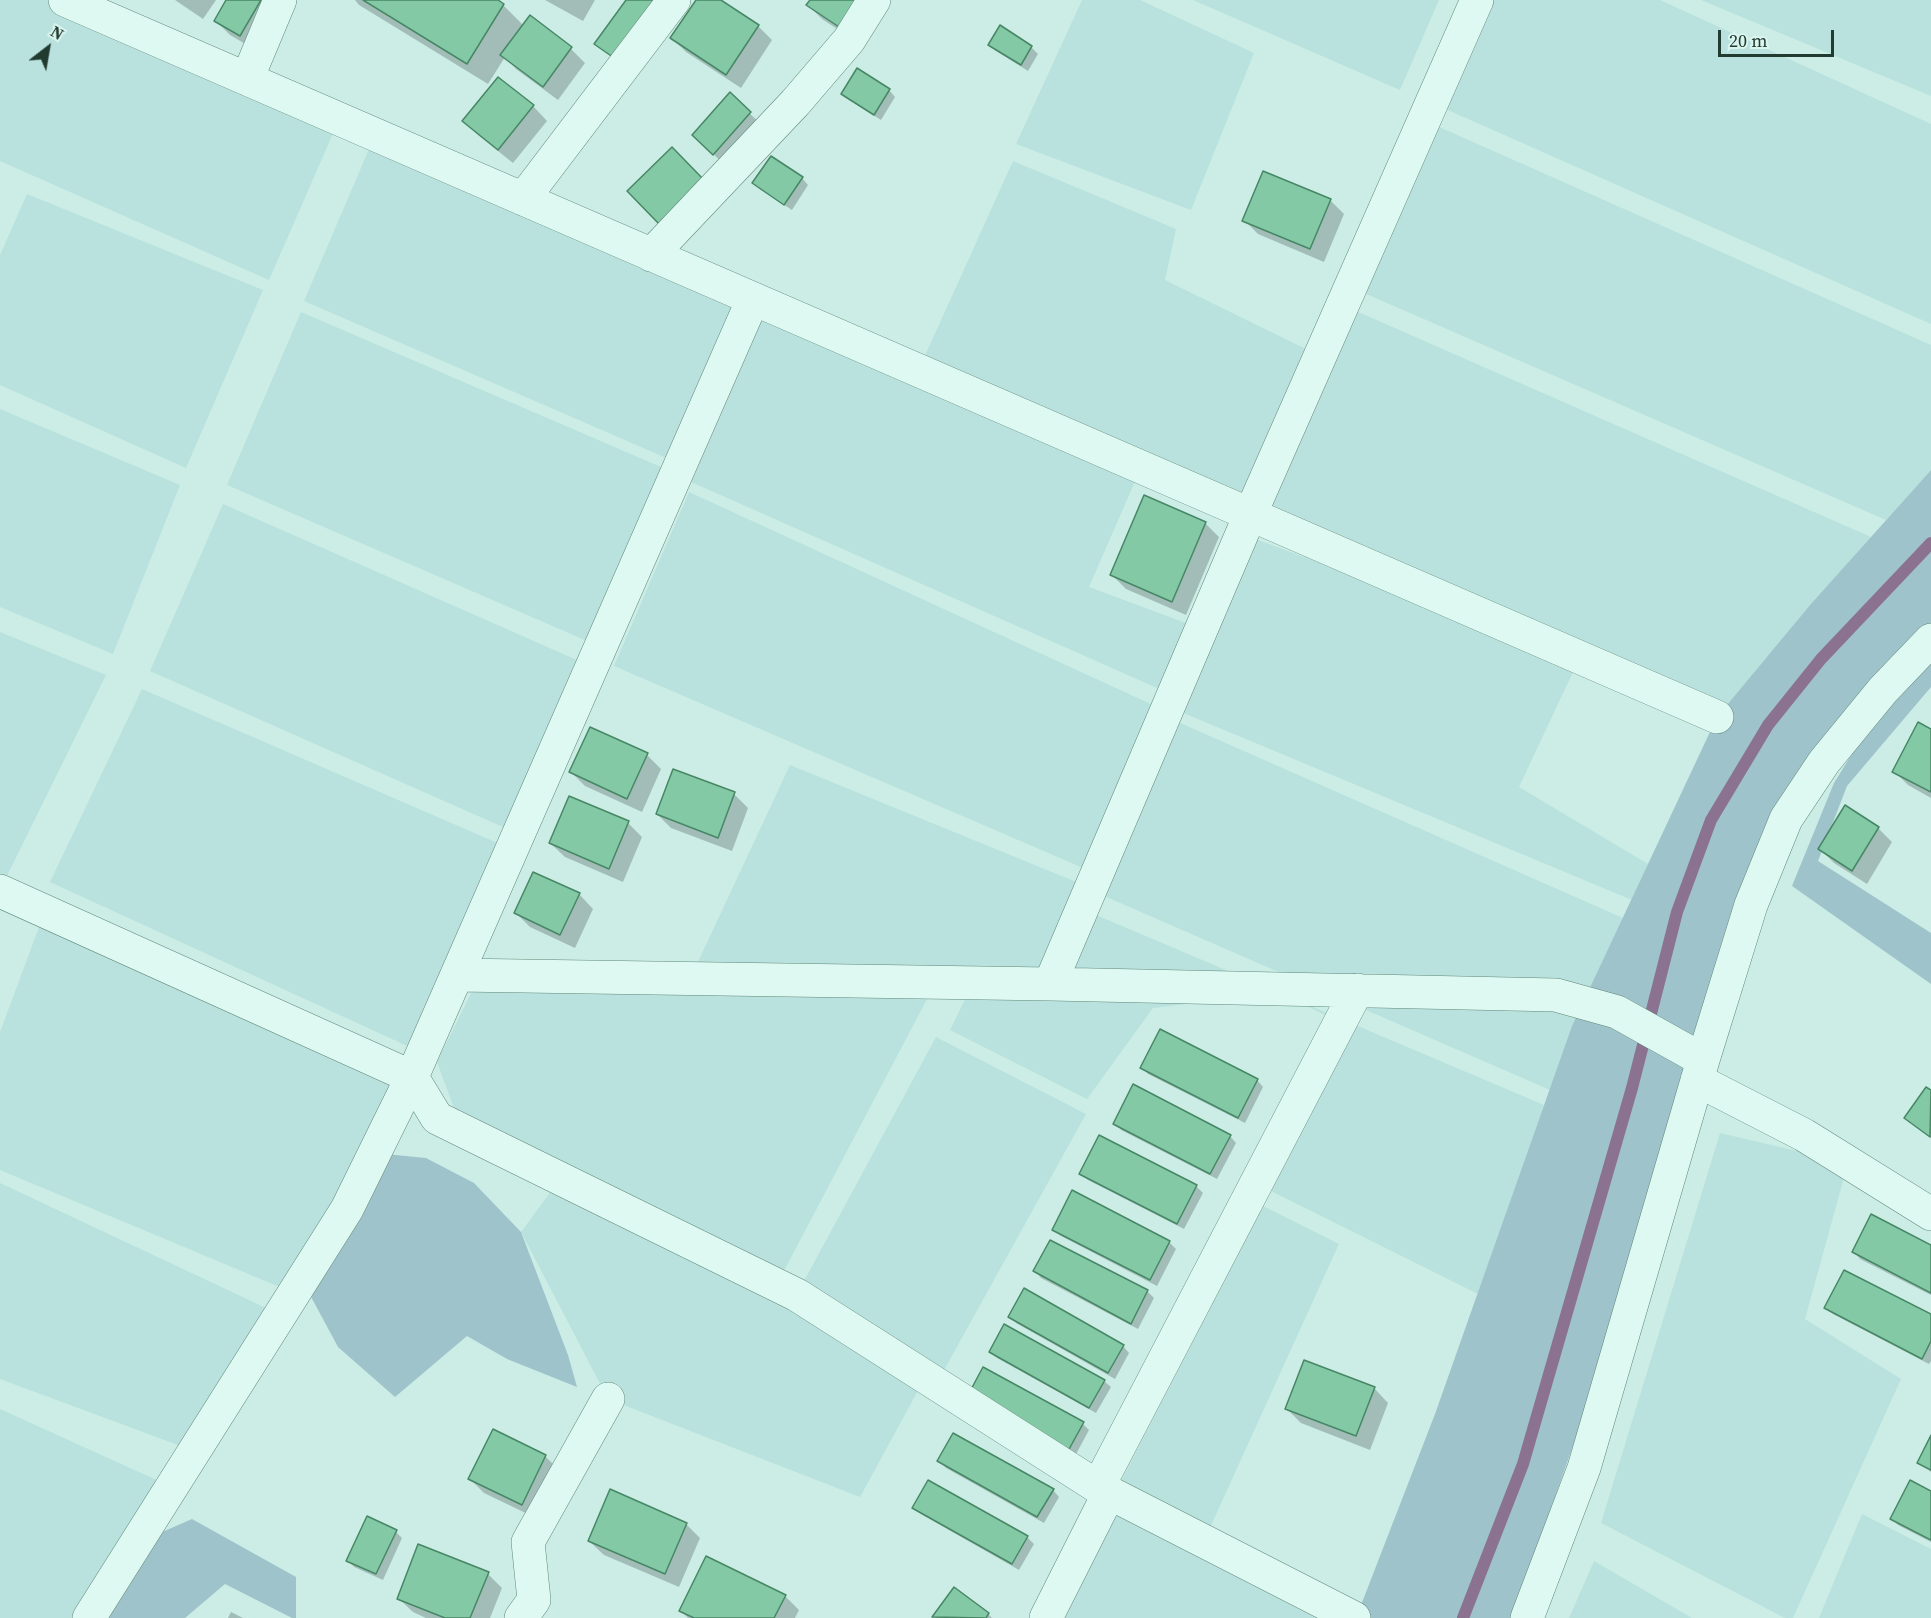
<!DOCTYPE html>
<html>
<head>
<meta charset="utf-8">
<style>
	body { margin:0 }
	#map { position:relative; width:1931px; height:1618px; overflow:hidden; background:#cbede5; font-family:"Source Serif 4",serif }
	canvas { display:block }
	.north { position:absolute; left:18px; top:18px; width:60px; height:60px; -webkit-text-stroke:4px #daf5ef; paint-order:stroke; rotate:31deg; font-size:16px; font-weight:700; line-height:24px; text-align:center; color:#223b30 }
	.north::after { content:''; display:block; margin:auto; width:21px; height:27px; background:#223b30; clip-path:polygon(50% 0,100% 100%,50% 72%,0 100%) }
	.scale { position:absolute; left:1718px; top:30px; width:116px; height:27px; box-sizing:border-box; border:3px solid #223b30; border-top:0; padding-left:8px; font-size:18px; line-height:21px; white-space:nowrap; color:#223b30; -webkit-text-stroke:4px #daf5ef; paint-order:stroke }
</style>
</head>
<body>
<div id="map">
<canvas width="1931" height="1618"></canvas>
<div class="north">N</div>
<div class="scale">20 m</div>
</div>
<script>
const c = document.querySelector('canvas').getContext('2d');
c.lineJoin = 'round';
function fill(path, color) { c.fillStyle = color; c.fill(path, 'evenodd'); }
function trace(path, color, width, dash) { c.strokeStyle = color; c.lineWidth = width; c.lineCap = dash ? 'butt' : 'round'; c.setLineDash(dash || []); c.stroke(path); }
const farmland = new Path2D(`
	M0 0H87L342 113 269 280 0 161Z
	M1082 0H1140L1254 53 1191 210 1016 144Z
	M1193 0H1439L1400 90Z
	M1487 0H1660L1931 124V324L1441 107Z
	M1701 0H1931V96Z
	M1437 126 1931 345V470L1886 520 1364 293Z
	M378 128 752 290 678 463 304 301Z
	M1013 161 1176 229 1165 280 1316 354 1258 499 923 360Z
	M27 194 263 290 186 468 0 385V255Z
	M766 309 1140 470 1089 587 1202 629 1173 695 691 482Z
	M1356 311 1871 537 1717 717 1264 504Z
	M301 312 675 473 601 647 227 485Z
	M0 409 180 485 113 654 0 607Z
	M689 492 1166 711 1097 874 614 666Z
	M223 504 595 668 521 835 150 671Z
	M1255 539 1580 657 1519 787 1648 864 1632 900 1181 712Z
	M0 632 106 675 0 890Z
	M142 689 516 851 429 1056 50 882Z
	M1178 722 1623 918 1550 1090 1104 896Z
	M790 765 1091 888 1082 909 1544 1105 1478 1294 1271 1191 1350 1027 1280 993 1153 1008 1087 1099 950 1030 970 989 697 964Z
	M45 911 412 1077 294 1293 0 1170V1032Z
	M480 975 936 982 776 1286 797 1294 936 1037 1086 1114 943 1372 1118 1487 1263 1206 1339 1244 1204 1541 1348 1618H1046L1109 1493 926 1376 860 1497 608 1399 521 1232 560 1179 462 1130 437 1062Z
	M1720 1133 1848 1163 1805 1319 1901 1379 1793 1618H1785L1601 1523Z
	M0 1183 281 1315 194 1451 0 1379Z
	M0 1409 172 1487 89 1618H0Z
	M1862 1514 1931 1549V1618H1819Z
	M1594 1561 1692 1618H1569Z`);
const green = new Path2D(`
	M1931 470V687L1847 786 1818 861 1931 933V984L1792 886 1834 783 1885 700 1779 838 1677 1151 1526 1579 1511 1618H1356L1435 1414 1572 1026 1717 717 1811 604Z
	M375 1153 426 1158 474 1183 521 1232 568 1355 577 1387 507 1359 467 1336 395 1397 338 1347 302 1280Z
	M192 1519 296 1577V1618H292L225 1584 185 1618H88L137 1543Z`);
const shadow = new Path2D(`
	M175 0H216L203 19Z
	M228 0H274L254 49 230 35 216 21Z
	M355 0H495L503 5 524 26 530 18 571 49 585 63 558 100 516 69 505 57 488 84 359 5Z
	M545 0H595L583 21Z
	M697 0H719L758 26 772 40 741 88 686 52 672 38Z
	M811 0 854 40 822 19 808 5Z
	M1001 27 1031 47 1038 54 1028 71 996 51 990 45Z
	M889 90 895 97 881 120 849 100 843 94Z
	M730 95 764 127 728 168 708 149Z
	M533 106 547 121 513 163 478 135 464 121Z
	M802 178 808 185 792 210 761 190 754 183Z
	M1330 200 1344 214 1324 262 1258 234 1244 220Z
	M1205 523 1219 537 1186 615 1126 589 1112 575Z
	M1931 731V798L1908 785 1894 771Z
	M647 755 661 769 642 812 585 786 571 772Z
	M734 794 748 808 732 851 671 828 657 814Z
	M628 823 642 837 623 882 565 857 550 843Z
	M1878 828 1892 842 1867 884 1834 863 1820 849Z
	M579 894 593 909 575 948 530 927 515 912Z
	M1142 1067 1257 1080 1263 1087 1245 1123 1148 1074Z
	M1927 1089 1931 1092V1138L1913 1124Z
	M1115 1123 1230 1136 1236 1143 1217 1179 1121 1130Z
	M1081 1173 1196 1186 1203 1193 1184 1229 1088 1180Z
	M1054 1229 1169 1242 1176 1249 1157 1286 1061 1236Z
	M1931 1246V1295L1860 1259 1854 1252Z
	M1035 1271 1147 1291 1154 1298 1138 1329 1041 1278Z
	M1826 1308 1931 1316V1361L1929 1364 1833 1314Z
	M1010 1316 1123 1346 1129 1353 1115 1379 1016 1323Z
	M990 1352 1104 1381 1111 1387 1096 1413 997 1358Z
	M1374 1388 1388 1403 1370 1450 1301 1423 1287 1409Z
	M976 1401 1083 1424 1089 1430 1075 1456Z
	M1931 1439V1472L1918 1463Z
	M545 1456 559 1470 536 1518 484 1493 470 1479Z
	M939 1461 1053 1490 1059 1497 1044 1523 946 1468Z
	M1931 1492V1542L1898 1525 1892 1519Z
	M914 1508 1027 1537 1034 1544 1019 1570 921 1514Z
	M686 1524 700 1538 679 1587 604 1555 589 1541Z
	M396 1532 402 1538 383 1580 354 1567 348 1560Z
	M488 1574 502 1588 490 1618H426L413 1612 398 1598Z
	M954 1589 988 1614 992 1618H935Z
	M785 1596 799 1610 795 1618H688L681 1611Z
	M231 1612 243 1618H228Z`);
const stream = new Path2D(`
	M1463 1618 1523 1464 1632 1088 1677 912 1711 820 1768 725 1821 659 1931 543`);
const building = new Path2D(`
	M226 0H261L240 36 214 21Z
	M363 0H498L504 4 467 64Z
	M626 0H660L617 60 594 44Z
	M696 0H721L759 25 726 75 670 38Z
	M810 0H857L839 27 806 5Z
	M530 15 572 47 543 87 500 55Z
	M1000 25 1032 46 1021 65 988 45Z
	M857 68 890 89 874 115 841 94Z
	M498 77 534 105 498 150 462 121Z
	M730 92 751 112 713 155 692 135Z
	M672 147 704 180 659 224 627 191Z
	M771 156 803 177 784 205 752 183Z
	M1263 171 1331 199 1310 249 1242 221Z
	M1144 495 1206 522 1172 602 1110 575Z
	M1918 722 1931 729V792L1892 772Z
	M590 727 648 753 627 799 569 772Z
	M673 769 735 792 718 838 656 814Z
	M569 796 629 821 609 869 549 843Z
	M1845 805 1879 827 1852 871 1818 849Z
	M533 872 580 893 560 935 514 913Z
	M1160 1029 1258 1079 1238 1118 1140 1068Z
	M1133 1084 1231 1135 1210 1174 1113 1124Z
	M1926 1087 1931 1090 1930 1137 1904 1118Z
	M1099 1135 1197 1185 1177 1224 1079 1174Z
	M1072 1190 1170 1241 1150 1280 1052 1230Z
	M1871 1214 1931 1245V1293L1852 1252Z
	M1050 1240 1148 1290 1131 1324 1033 1271Z
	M1844 1270 1931 1314V1341L1922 1359 1824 1308Z
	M1024 1288 1124 1345 1108 1373 1008 1317Z
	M1004 1324 1105 1380 1089 1408 989 1352Z
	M1304 1360 1375 1387 1356 1436 1285 1409Z
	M983 1367 1084 1422 1068 1451 968 1395Z
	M493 1429 546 1455 522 1505 468 1479Z
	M953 1433 1054 1489 1037 1517 937 1461Z
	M1931 1435V1470L1917 1463Z
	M928 1480 1028 1536 1012 1564 912 1508Z
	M1910 1480 1931 1491V1540L1890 1519Z
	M610 1489 687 1523 665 1574 588 1541Z
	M367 1516 397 1530 376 1574 346 1561Z
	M418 1544 489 1572 470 1618H445L397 1599Z
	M706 1556 786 1595 774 1618H694L679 1611Z
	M954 1587 989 1613 986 1618 932 1617Z`);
const minor = new Path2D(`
	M65 0 1717 717
	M247 79 280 0
	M523 199 674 0
	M651 255 795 103 849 40 874 0
	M0 891 412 1077 437 1118 797 1295 1098 1487 1354 1618
	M457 975 1050 984 1556 995 1617 1012 1703 1060
	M1050 984 1250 515 1477 0
	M1697 1080 1804 1135 1931 1214
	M1098 1487 1357 990
	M89 1618 347 1209 412 1077 753 299
	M521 1618 534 1600 528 1542 608 1399
	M1046 1618 1109 1493
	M1527 1618 1584 1468 1703 1060 1751 905 1786 819 1824 762 1883 690 1931 640`);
fill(farmland, '#b9e2de');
fill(green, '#9fc3cb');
fill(shadow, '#0003');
trace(stream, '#8b7290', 12);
fill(building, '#83c9a5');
trace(building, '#478765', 1.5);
trace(minor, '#608978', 34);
trace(minor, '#def8f2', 33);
</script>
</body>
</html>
